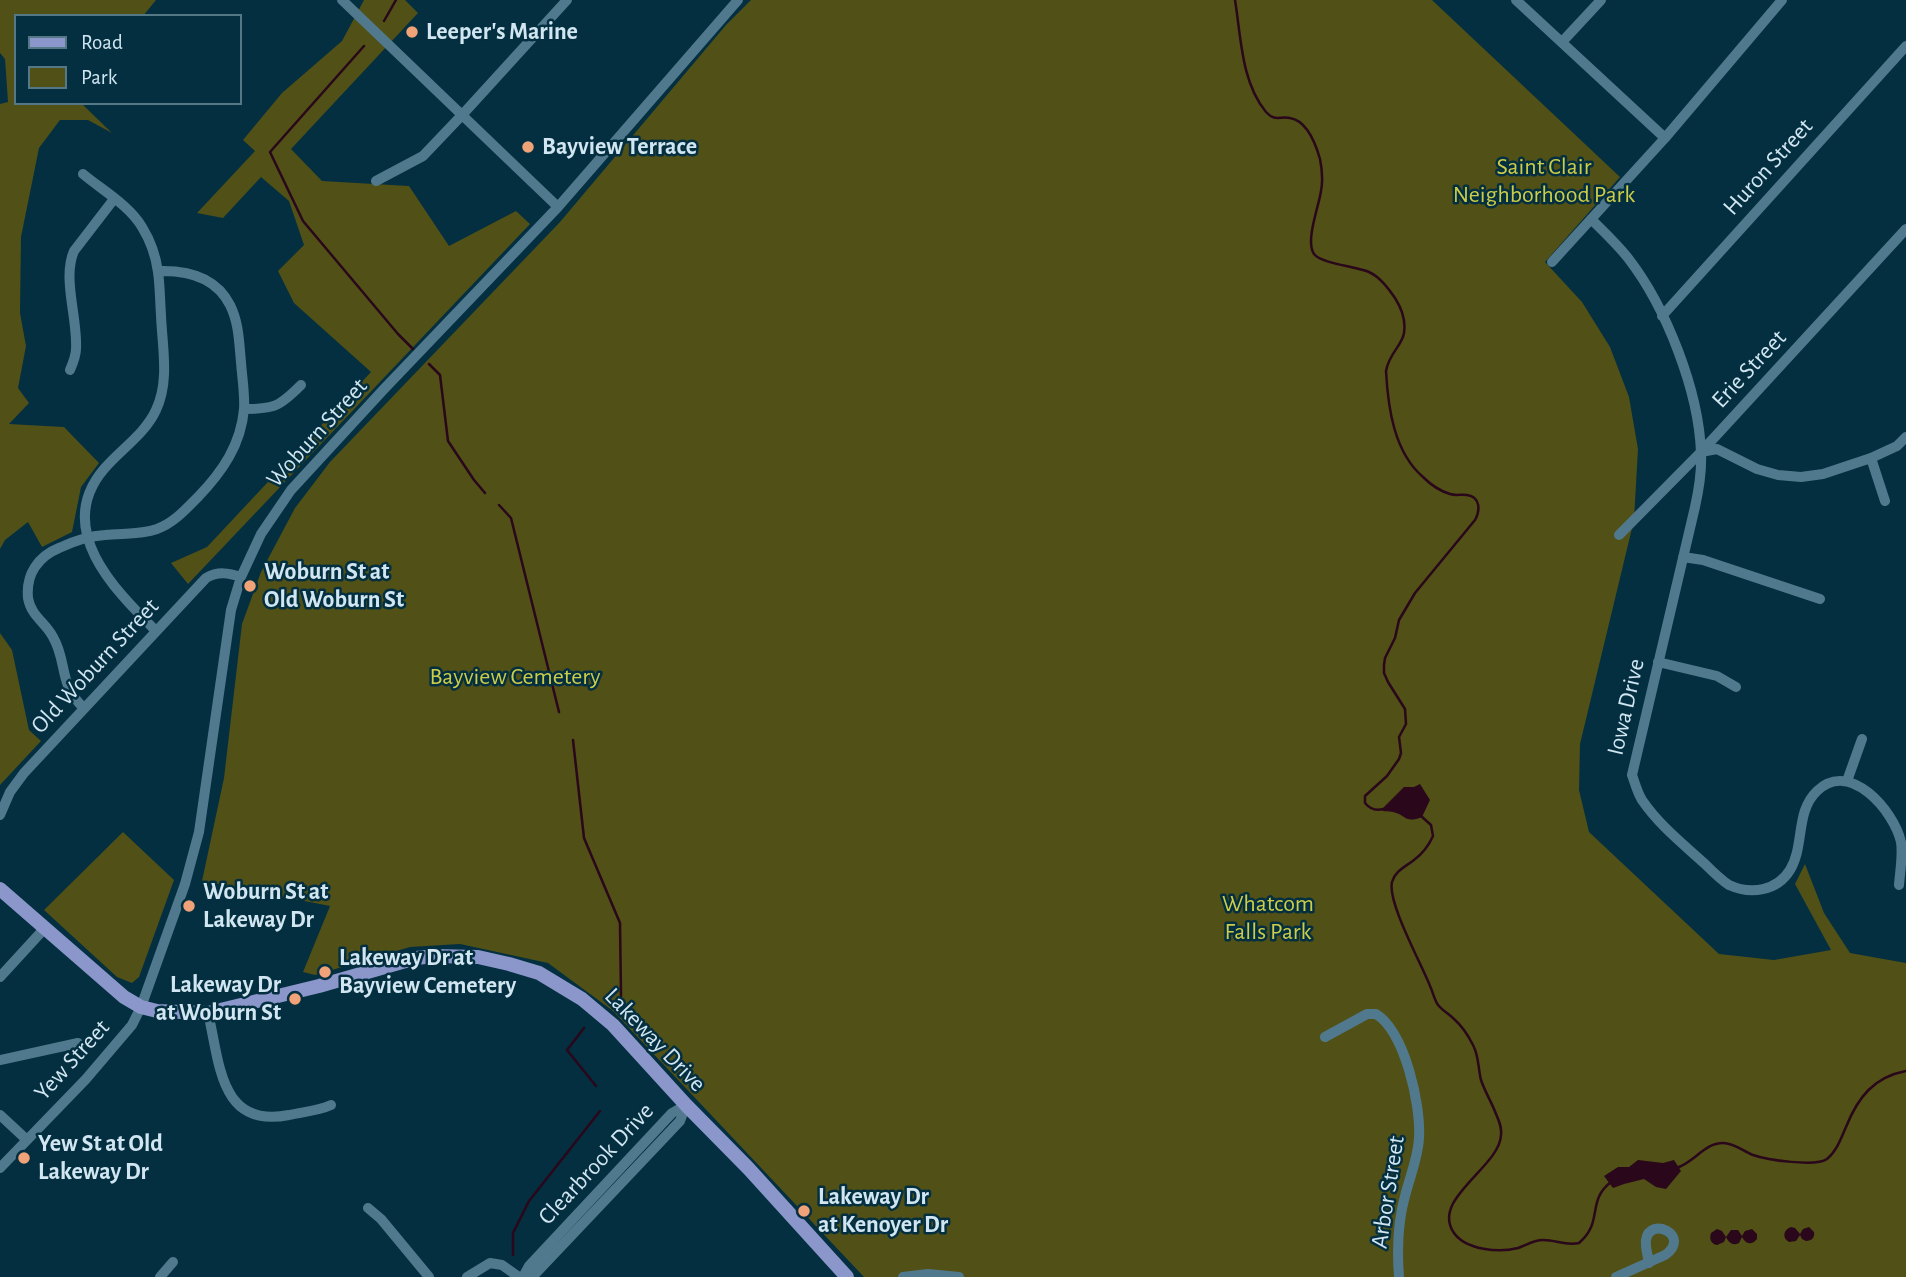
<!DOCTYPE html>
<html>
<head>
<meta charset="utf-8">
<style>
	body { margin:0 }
	#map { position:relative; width:1906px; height:1277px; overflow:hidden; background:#032f40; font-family:"Alegreya Sans",sans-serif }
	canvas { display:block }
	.legend { position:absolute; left:14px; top:14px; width:228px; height:91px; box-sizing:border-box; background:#032f40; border:2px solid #557887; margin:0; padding:9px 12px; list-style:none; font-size:21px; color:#d1e6f1 }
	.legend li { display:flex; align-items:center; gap:14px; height:35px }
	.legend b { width:35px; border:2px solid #557887 }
</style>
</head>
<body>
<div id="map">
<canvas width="1906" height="1277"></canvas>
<ul class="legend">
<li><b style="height:9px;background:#8b96ca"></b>Road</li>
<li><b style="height:19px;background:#505017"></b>Park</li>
</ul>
</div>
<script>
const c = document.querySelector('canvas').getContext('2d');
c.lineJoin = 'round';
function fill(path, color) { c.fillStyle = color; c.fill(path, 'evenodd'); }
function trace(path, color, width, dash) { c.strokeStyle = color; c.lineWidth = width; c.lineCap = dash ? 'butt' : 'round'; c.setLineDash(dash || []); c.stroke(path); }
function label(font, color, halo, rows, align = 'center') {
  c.font = font + ' "Alegreya Sans",sans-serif'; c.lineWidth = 5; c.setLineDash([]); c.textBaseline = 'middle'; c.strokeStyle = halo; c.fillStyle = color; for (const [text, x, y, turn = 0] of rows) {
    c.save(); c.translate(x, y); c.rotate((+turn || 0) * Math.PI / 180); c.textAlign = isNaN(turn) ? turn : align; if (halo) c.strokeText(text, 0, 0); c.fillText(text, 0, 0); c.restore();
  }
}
const green = new Path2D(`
	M0 0H156L143 16H16V103H81L112 133 88 120H60L39 148 21 237 20 313 26 346 18 388 29 403 9 424 64 427 99 463 81 487 72 532 42 547 28 522 5 540 0 549V104L8 102 5 59 0 53Z
	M364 0H405L418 13 291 149 322 181 409 186 449 246 516 211 530 224 188 584 171 563 207 547 371 372 294 303 278 271 304 245 289 201 261 177 223 218 197 213 255 151 243 140 282 93 342 41Z
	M751 0H1432L1620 177 1545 262 1582 302 1610 347 1629 397 1638 449 1634 520 1580 744 1579 790 1589 832 1719 954 1774 960 1831 950 1795 884 1805 864 1824 913 1850 953 1906 963V1277H864L613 1011 548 963 460 944 410 947 315 975 303 972 330 906 202 881 224 778 242 624 261 572 295 508 330 462 560 222 726 25Z
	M0 633 12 650 29 730 41 741 0 785Z
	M123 832 174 880 139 977 132 983 117 977 44 910Z`);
const water = new Path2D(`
	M1420 784 1430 800 1422 817C1405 824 1406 815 1393 812 1388 811 1384 812 1381 810L1404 787H1414Z
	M1638 1160 1663 1163 1674 1160 1681 1171 1666 1189 1656 1187 1644 1179 1624 1184 1613 1188 1604 1176 1618 1167H1629Z
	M1791 1227 1795 1228 1800 1234 1803 1229 1809 1227 1814 1232C1815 1237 1812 1241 1806 1241L1802 1239 1800 1235 1796 1241 1789 1242C1782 1238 1783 1230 1791 1227Z
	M1717 1229 1722 1231 1726 1237 1731 1230H1738L1742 1236 1745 1231 1752 1229 1757 1234V1239L1754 1242C1748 1245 1745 1242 1742 1237L1739 1243C1733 1246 1729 1243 1726 1237L1724 1242 1717 1245C1711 1244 1709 1239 1711 1233Z`);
const stream = new Path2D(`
	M1235 0C1241 36 1241 82 1266 112 1275 122 1280 116 1290 118 1308 121 1316 145 1320 159 1322 169 1323 181 1321 191 1319 206 1305 241 1314 254 1322 264 1355 266 1369 272 1380 277 1388 288 1395 298 1402 309 1406 320 1404 333 1402 346 1389 353 1386 371 1388 408 1394 452 1423 477 1430 484 1440 491 1450 494 1456 496 1461 494 1467 495 1481 497 1480 511 1475 520L1415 593 1399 620 1395 638 1385 658 1384 665V673L1388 682 1405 709 1406 724 1399 737 1401 753 1399 759 1387 776 1365 796V803C1370 809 1376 811 1383 809
	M384 21 396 0
	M364 46 270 152 303 221 398 334 413 349
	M429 364 440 375 448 441 474 480 485 493
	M499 505 511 518 559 712
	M573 740 584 838 620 923 621 996
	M1421 816 1431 825 1433 836C1429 845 1422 854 1414 860 1405 867 1395 871 1392 882 1387 902 1422 965 1430 986 1433 992 1434 999 1438 1005 1443 1011 1449 1014 1454 1019 1462 1026 1468 1035 1473 1045 1479 1056 1478 1068 1481 1080 1485 1092 1492 1103 1496 1114 1499 1121 1502 1127 1501 1135 1500 1167 1430 1199 1454 1233 1466 1250 1499 1253 1518 1248 1526 1245 1534 1240 1543 1240 1557 1240 1565 1246 1579 1243 1604 1222 1586 1201 1611 1182
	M584 1028 567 1050 596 1086
	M1676 1168C1694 1163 1704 1143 1723 1143 1734 1143 1743 1151 1753 1155 1767 1160 1816 1167 1827 1159 1837 1151 1841 1138 1846 1127 1858 1097 1874 1077 1906 1071
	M513 1255V1233L529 1201 600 1111`);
const minor = new Path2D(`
	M342 0 558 207
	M1516 0 1665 138
	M1562 42 1601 0
	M83 174C102 190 129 205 142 227 150 240 156 257 158 272 160 286 160 301 161 315 162 345 170 381 156 410 145 434 121 449 104 469 53 529 115 590 156 631
	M376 181 423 156 463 114 567 0
	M1591 219C1604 232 1617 244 1628 258 1666 307 1699 391 1701 453 1702 472 1699 489 1695 507L1632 775C1635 783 1637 792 1642 800 1659 825 1683 844 1705 864 1712 871 1721 880 1729 885 1751 895 1777 891 1790 870 1805 845 1795 812 1817 791 1850 759 1894 811 1901 842 1903 855 1900 872 1899 885
	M1552 262 1665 138 1782 0
	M1662 316 1906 46
	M70 370C73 363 76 356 76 349 78 319 62 278 74 251L114 199
	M244 409C274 409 279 407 301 385
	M1701 452 1717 449 1757 469 1778 475 1801 477 1823 474 1871 458 1897 446 1906 437
	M1871 458 1885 501
	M1619 535 1701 452 1906 229
	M1683 557 1703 560 1820 599
	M1658 662 1717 676 1736 687
	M84 708C58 685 68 663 53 637 45 622 31 616 28 598 27 587 29 576 35 567 41 558 49 552 59 548 74 541 88 536 105 535 122 533 140 535 157 529 174 523 186 509 198 497 222 472 241 445 244 409 245 394 242 377 241 362 239 342 239 323 230 305 216 277 187 270 158 271
	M1847 781 1862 739
	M0 815 10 792 24 773 206 578C218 571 229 573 241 577
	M0 977 44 929
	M208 1013C220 1062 219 1129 289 1115 302 1112 318 1111 331 1105
	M1325 1037 1367 1014H1376C1405 1032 1421 1105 1419 1138 1418 1158 1410 1176 1405 1196 1398 1221 1397 1251 1399 1277
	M0 1060 78 1043
	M0 1115 27 1140
	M0 1168 86 1079 132 1025 141 1007 185 884 199 832 231 610 241 577 261 534 291 490 384 389 558 207 738 0
	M368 1208 381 1219 429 1277
	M160 1277 173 1262
	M467 1277 490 1263 502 1265 519 1277
	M523 1277 529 1266 672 1113 686 1105
	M527 1277 536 1273 680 1121 686 1105
	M903 1277 928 1274 959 1277
	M1616 1277 1665 1255C1692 1236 1650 1215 1646 1240 1645 1247 1648 1256 1649 1263`);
const major = new Path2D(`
	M0 889 124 997 141 1007 157 1011 208 1013 319 986 416 958 435 956 478 957 509 964 539 973 582 999 613 1025 686 1105 749 1169 847 1277`);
const markers = [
	[412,32,7,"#f0a378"],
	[528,147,7,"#f0a378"],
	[250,586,7,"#f0a378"],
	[189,906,7,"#f0a378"],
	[325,972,7,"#f0a378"],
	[295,999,7,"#f0a378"],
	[24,1158,7,"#f0a378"],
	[804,1211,7,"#f0a378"]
];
const poiNames = [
	["Leeper's Marine",426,32],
	["Bayview Terrace",542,147],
	["Woburn St at",264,572],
	["Old Woburn St",264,600],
	["Woburn St at",203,892],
	["Lakeway Dr",203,920],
	["Lakeway Dr at",339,958],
	["Bayview Cemetery",339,986],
	["Lakeway Dr",281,985,"right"],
	["at Woburn St",281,1013,"right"],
	["Yew St at Old",38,1144],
	["Lakeway Dr",38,1172],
	["Lakeway Dr",818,1197],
	["at Kenoyer Dr",818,1225]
];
const parkNames = [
	["Saint Clair",1544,167],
	["Neighborhood Park",1544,195],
	["Bayview Cemetery",515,677],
	["Whatcom",1268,904],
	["Falls Park",1268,932]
];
const streetNames = [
	["Huron Street",1768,167,-48],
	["Erie Street",1749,369,-47],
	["Woburn Street",317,433,-48],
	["Old Woburn Street",95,666,-47],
	["Iowa Drive",1626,707,-77],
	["Lakeway Drive",655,1040,46],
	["Yew Street",72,1060,-48],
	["Clearbrook Drive",596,1164,-47],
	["Arbor Street",1388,1192,-81]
];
fill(green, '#505017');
fill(water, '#2a071a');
trace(stream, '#2a071a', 2.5);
trace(minor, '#51798d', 10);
trace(major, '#8b96ca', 14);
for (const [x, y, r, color] of markers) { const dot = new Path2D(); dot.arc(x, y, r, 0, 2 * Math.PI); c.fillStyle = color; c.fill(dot); trace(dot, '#032f40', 2.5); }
label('bold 24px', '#d1e6f1', '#032f40', poiNames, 'left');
label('24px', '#cdcd47', '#032f40', parkNames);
label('24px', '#d1e6f1', '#032f40', streetNames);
</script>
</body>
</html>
